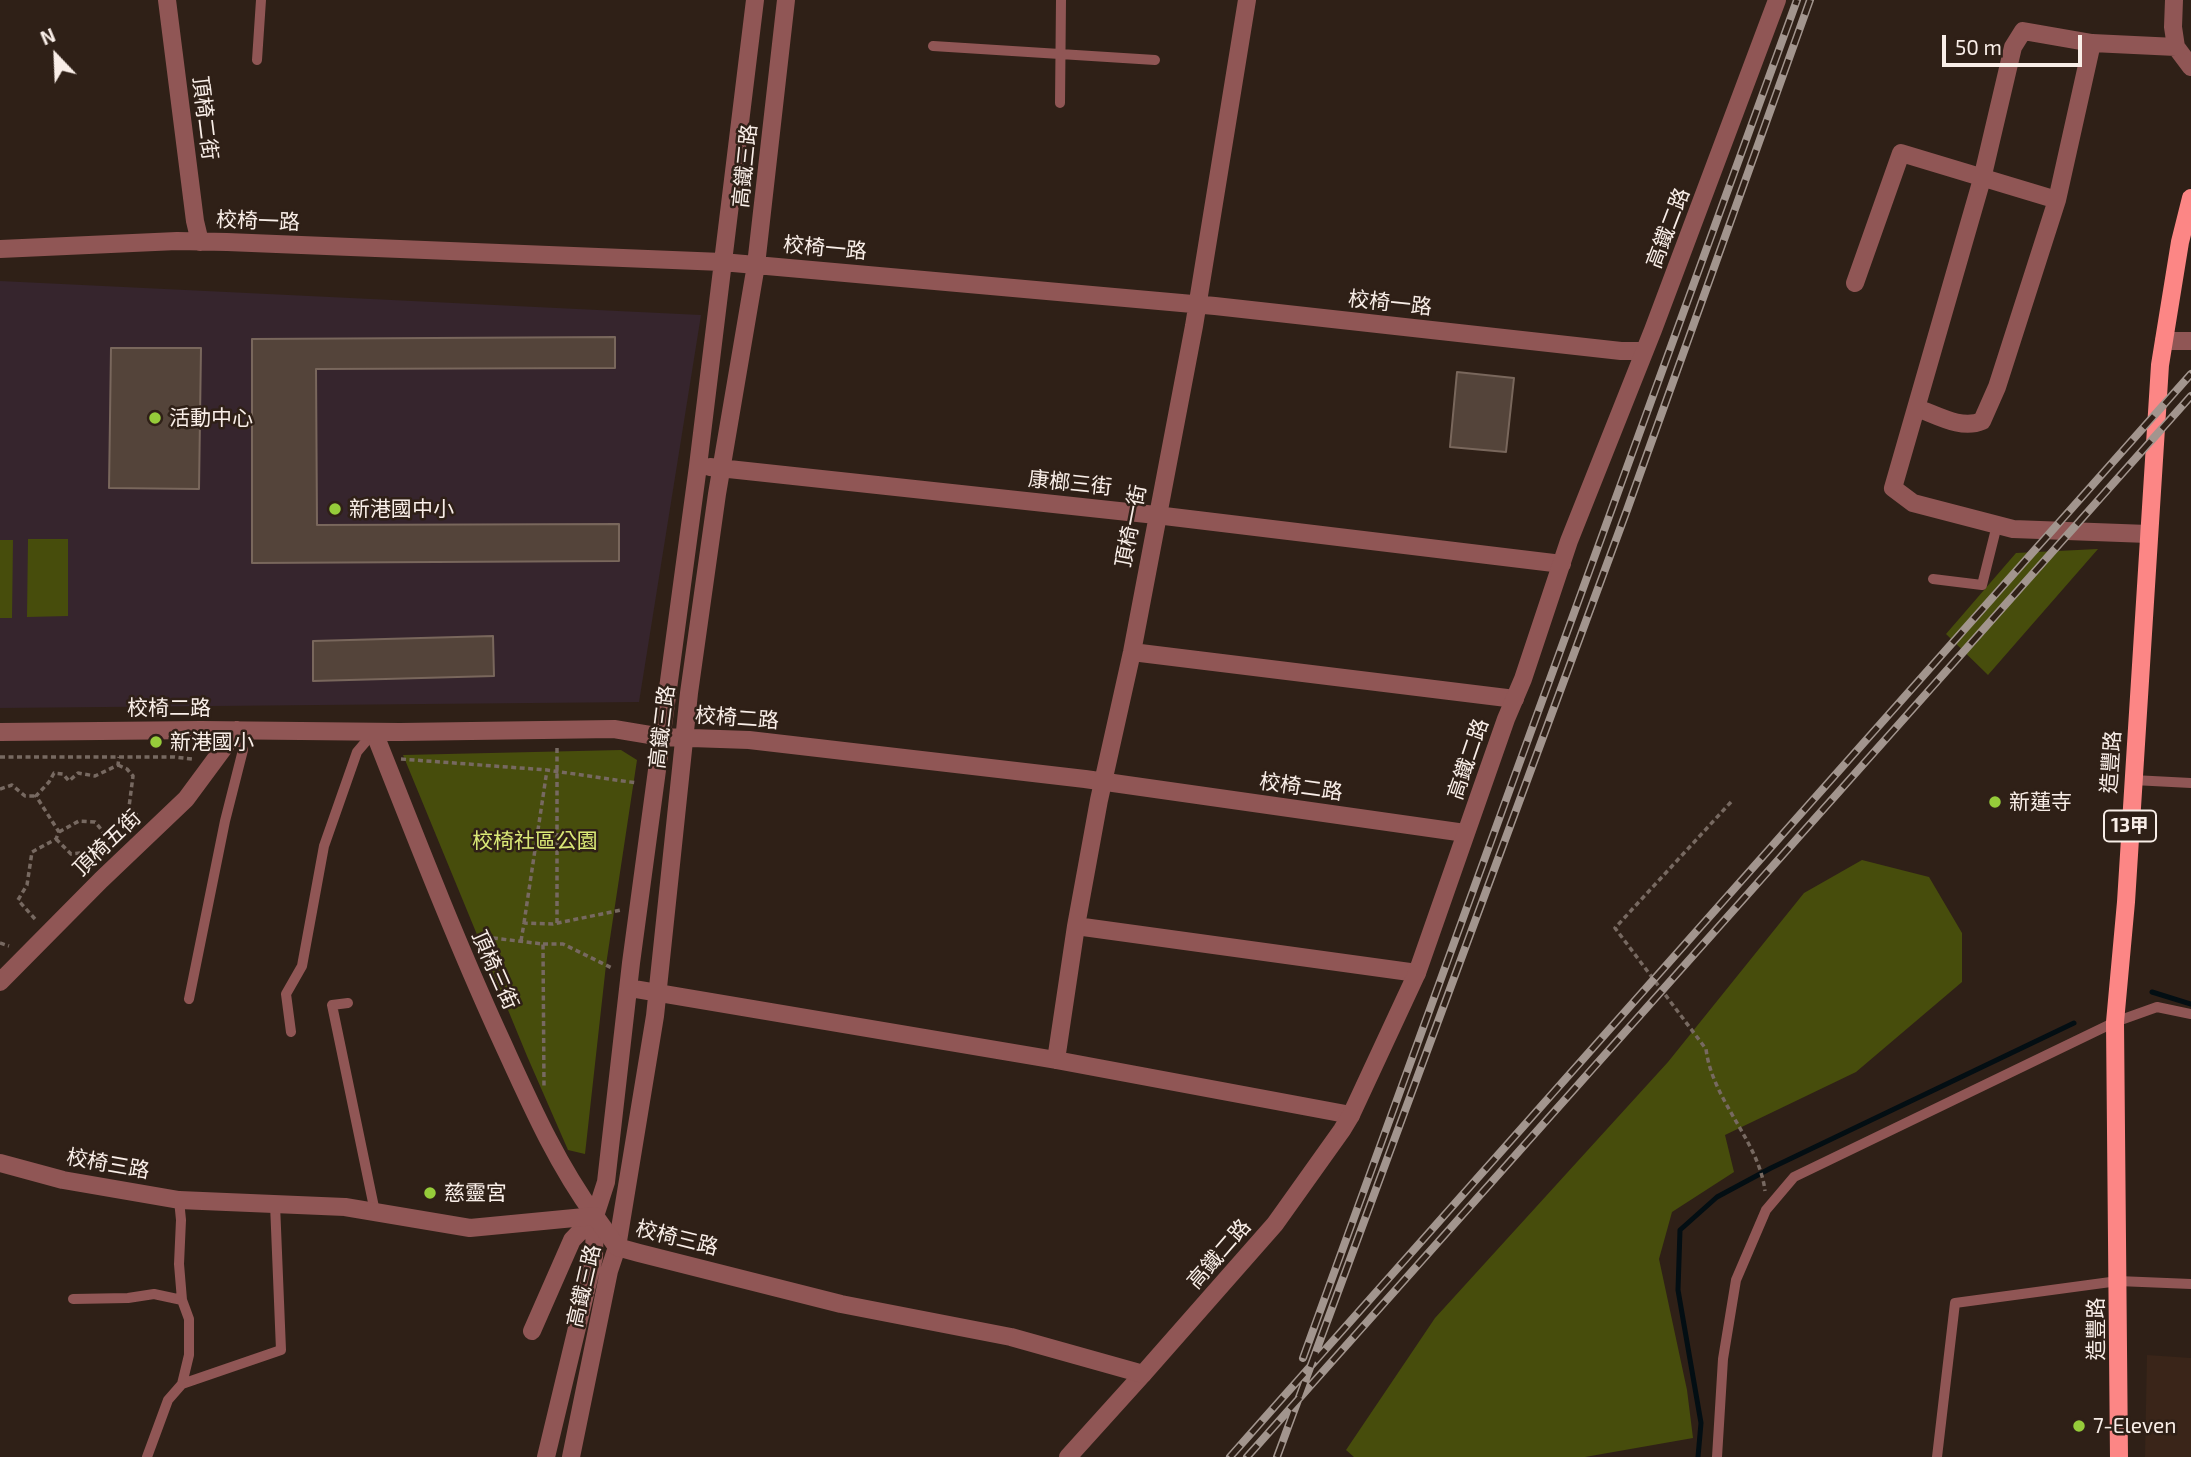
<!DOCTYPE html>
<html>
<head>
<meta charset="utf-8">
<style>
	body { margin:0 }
	#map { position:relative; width:2191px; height:1457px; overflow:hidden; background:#2f2017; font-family:"Exo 2",sans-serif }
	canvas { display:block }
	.north { position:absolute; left:21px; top:21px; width:70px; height:70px; -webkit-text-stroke:5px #2f2017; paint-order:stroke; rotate:337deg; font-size:19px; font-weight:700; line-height:28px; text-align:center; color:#f9eee8 }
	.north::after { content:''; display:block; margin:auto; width:24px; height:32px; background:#f9eee8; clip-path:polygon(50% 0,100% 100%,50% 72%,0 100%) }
	.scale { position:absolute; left:1942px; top:35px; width:140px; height:32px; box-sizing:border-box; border:4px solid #f9eee8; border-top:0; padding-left:9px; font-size:21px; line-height:24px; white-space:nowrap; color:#f9eee8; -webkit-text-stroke:5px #2f2017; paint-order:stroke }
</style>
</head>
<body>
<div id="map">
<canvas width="2191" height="1457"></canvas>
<div class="north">N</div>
<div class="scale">50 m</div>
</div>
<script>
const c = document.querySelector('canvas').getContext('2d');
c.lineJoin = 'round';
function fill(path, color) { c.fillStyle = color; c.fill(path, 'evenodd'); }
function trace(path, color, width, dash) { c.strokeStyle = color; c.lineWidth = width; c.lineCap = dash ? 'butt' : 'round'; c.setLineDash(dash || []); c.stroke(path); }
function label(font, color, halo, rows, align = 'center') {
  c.font = font + ' "Exo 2","Noto Sans TC",sans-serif'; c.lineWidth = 5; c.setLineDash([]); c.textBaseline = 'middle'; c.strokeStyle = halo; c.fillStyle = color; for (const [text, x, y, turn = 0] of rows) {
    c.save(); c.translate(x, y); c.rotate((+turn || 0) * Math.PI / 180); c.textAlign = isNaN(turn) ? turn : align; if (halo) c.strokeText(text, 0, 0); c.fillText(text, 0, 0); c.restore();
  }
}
const built = new Path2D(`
	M2147 1355 2191 1358V1457H2145Z`);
const education = new Path2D(`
	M0 281 701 315 639 702 0 708Z`);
const green = new Path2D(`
	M28 539H68V616L27 617Z
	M0 540H13L12 618H0Z
	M2098 549 1988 675 1946 634 2016 553Z
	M621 750 637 760 606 965 585 1154 568 1150 527 1056 403 755Z
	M1862 860 1929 877 1962 933V982L1856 1072 1725 1135 1734 1172 1672 1212 1659 1259 1687 1390 1693 1438 1585 1457H1354L1346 1450 1435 1318 1668 1062 1804 893Z`);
const stream = new Path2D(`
	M2152 992 2191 1004
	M1698 1457 1701 1423 1678 1290 1680 1230 1717 1197 1771 1168 2074 1023`);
const building = new Path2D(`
	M615 337V368L316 369 317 525 619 524V561L252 563V339Z
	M111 348H201L199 489 109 488Z
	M1457 372 1514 378 1506 452 1450 447Z
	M493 636 494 676 313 681V641Z`);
const path = new Path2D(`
	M0 757H174L192 759
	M401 759 547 770 637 783
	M118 765 127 769 133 776 129 807 137 815
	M0 789 12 785 25 796H36
	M1731 802 1615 928 1706 1049C1712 1100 1759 1141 1765 1191
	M59 832 79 821 95 822C102 830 106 835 107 846
	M56 839 71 854 102 851
	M35 919 18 900 27 885 32 852 56 839 59 832 36 796 49 782 54 773 63 774 69 781 78 773 95 776 118 765 119 757
	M524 923 547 770
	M557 923V747
	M476 936 543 944 544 1089
	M521 941 524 923 553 924 621 910
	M0 943 9 946
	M543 944H563L612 968`);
const service = new Path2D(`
	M933 46 1155 60
	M257 60 261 0
	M1060 103 1061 0
	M1933 579 1982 585 1997 525
	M2133 780 2191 783
	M189 999 225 821 243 750 237 731
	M348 1003 332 1005 375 1212
	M291 1032 286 994 302 966 324 846 357 752 374 732
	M73 1299 128 1298 154 1294 182 1300
	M182 1384 281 1350 275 1204
	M147 1457 168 1400 182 1384 189 1355V1319L182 1300 179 1264 181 1220 179 1200
	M1717 1457 1723 1359 1736 1280 1766 1210 1794 1177 2115 1022 2157 1007 2191 1014
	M1937 1457 1955 1303 2118 1281 2191 1284`);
const minor = new Path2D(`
	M167 0 195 221 200 242
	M2174 0 2173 27 2176 47 2191 67
	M0 249 177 241 227 242 722 262 1215 306 1621 351H1644
	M1855 283 1901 153 2057 200
	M2164 341H2191
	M1917 408C1937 415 1961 430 1982 421L1997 387 2057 200 2092 43
	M710 467 1156 515 1562 564
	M2148 534 2013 529 1913 503 1893 488 1982 179 2013 47 2023 31 2092 43 2176 47
	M1132 652 1515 699
	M0 732 201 730 400 732 614 729 662 737 749 740 1085 779 1465 833
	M374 732C414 833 453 934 498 1033 527 1096 554 1160 595 1216L572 1240 532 1331
	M1076 926 1417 973
	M0 982 101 880 186 799 237 730
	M629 988 1056 1060 1351 1115
	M1056 1060 1076 926 1099 800 1132 652 1194 326 1247 0
	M546 1457 594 1257 595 1216 606 1182 631 963 698 466 755 0
	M571 1457 609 1271 617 1247 655 1016 689 693 717 494 756 265 786 0
	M1068 1457 1143 1374`);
const tertiary = new Path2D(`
	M0 1163 63 1180 179 1200 345 1207 470 1228 595 1216 617 1247 639 1253 841 1304 1011 1337 1143 1374 1275 1224 1342 1130 1351 1115 1417 973 1506 719 1523 679 1569 541 1653 330 1777 0`);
const primary = new Path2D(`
	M2119 1457 2115 1022 2126 902 2160 365 2180 242 2191 198`);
const rail = new Path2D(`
	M1303 1358 1797 0
	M1230 1457 2191 374
	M1247 1457 2191 396
	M1277 1457 1627 510 1810 0`);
const markers = [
	[155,418,7,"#96cc3a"],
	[335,509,7,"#96cc3a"],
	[156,742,7,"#96cc3a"],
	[1995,802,7,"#96cc3a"],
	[430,1193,7,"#96cc3a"],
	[2079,1426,7,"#96cc3a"]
];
const shields = [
	[2130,826,52]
];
const shieldNames = [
	["13甲",2130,826]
];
const streetNames = [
	["頂椅二街",205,118,83],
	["高鐵三路",745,166,-84],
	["校椅一路",258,221,2],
	["高鐵二路",1668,228,-69],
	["校椅一路",825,248,5],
	["校椅一路",1390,303,6],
	["康榔三街",1070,483,6],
	["頂椅一街",1131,526,-79],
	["校椅二路",169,708],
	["校椅二路",737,718,4],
	["高鐵三路",662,727,-83],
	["高鐵二路",1468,759,-71],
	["造豐路",2111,762,-86],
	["校椅二路",1301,787,8],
	["頂椅五街",107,843,-44],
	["頂椅三街",495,970,66],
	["校椅三路",108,1164,10],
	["校椅三路",677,1238,14],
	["高鐵二路",1219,1254,-49],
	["高鐵三路",584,1286,-77],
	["造豐路",2096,1329,-90]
];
const poiNames = [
	["活動中心",169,418],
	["新港國中小",349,509],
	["新港國小",170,742],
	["新蓮寺",2009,802],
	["慈靈宮",444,1193],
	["7-Eleven",2093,1426]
];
const parkNames = [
	["校椅社區公園",535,841]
];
fill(built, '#3a2519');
fill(education, '#36252d');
fill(green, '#474d0c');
trace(stream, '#030e13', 5);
fill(building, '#54443a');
trace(building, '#79675c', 2);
trace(path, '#776961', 3.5, [5, 3.5]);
trace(service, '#905655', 10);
trace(minor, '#905655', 18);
trace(tertiary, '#905655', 18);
trace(primary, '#fc8685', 18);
trace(rail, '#a2958e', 8);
trace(rail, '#2f2017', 5, [16]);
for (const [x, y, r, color] of markers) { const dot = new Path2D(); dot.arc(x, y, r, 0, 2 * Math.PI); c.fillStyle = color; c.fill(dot); trace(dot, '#2f2017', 2.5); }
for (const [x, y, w] of shields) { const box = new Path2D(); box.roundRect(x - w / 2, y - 15.5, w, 31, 5); c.fillStyle = '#2f2017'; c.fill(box); trace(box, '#f9eee8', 2); }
label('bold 19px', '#f9eee8', null, shieldNames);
label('21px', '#f9eee8', '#2f2017', streetNames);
label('21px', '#f9eee8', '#2f2017', poiNames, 'left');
label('21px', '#dbe977', '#2f2017', parkNames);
</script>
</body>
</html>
